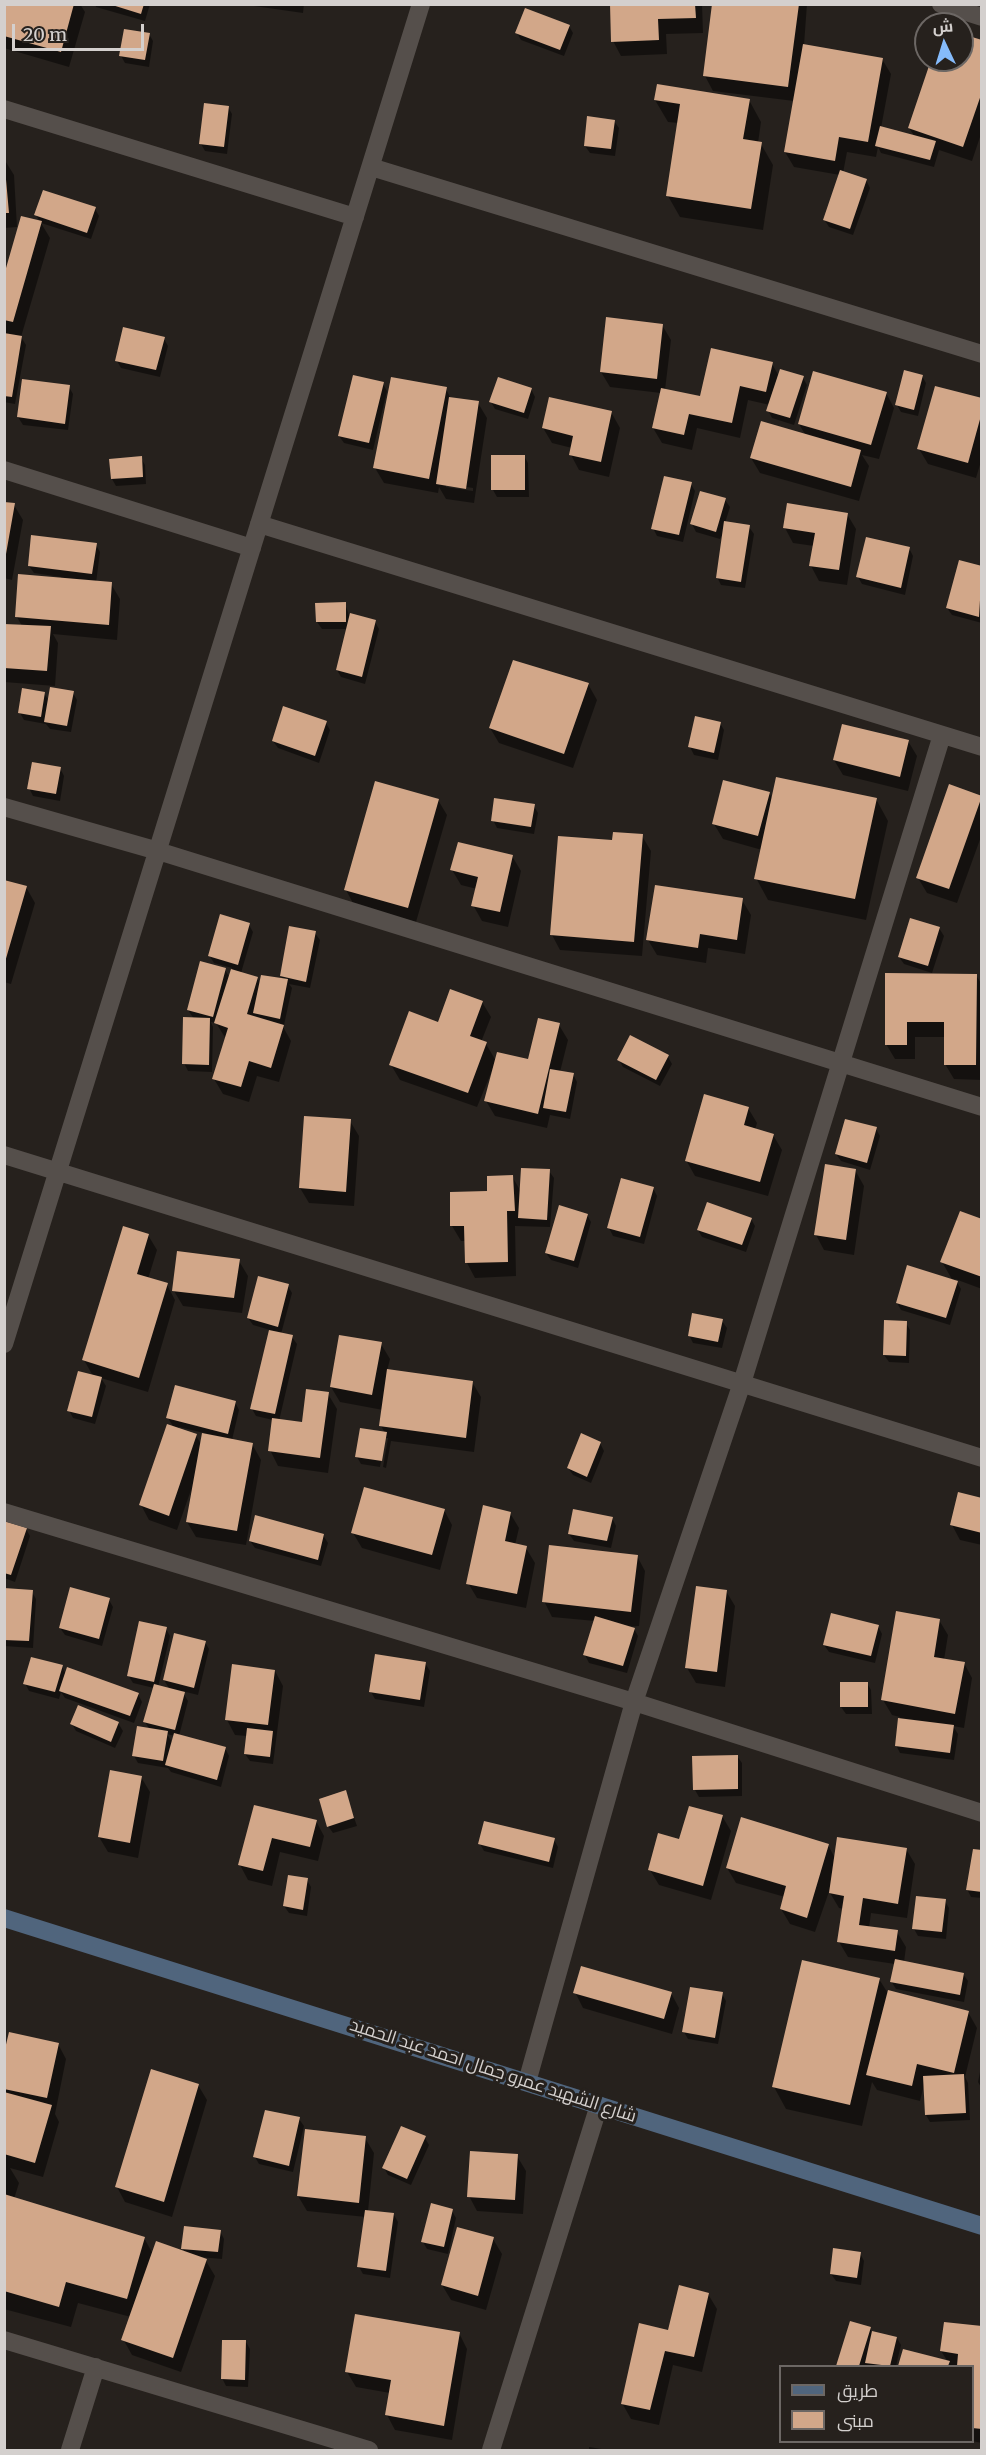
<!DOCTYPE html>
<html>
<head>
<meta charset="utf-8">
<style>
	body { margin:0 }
	#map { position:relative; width:986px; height:2455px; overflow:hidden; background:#26211d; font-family:Merriweather,Cairo,serif }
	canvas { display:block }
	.frame { position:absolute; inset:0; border:6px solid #d4d0ce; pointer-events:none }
	.legend { position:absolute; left:779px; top:2365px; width:195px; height:78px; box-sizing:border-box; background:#26211d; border:2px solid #6c6764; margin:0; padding:8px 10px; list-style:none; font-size:18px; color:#d4d0ce }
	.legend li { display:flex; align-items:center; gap:12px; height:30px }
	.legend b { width:30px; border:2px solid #6c6764 }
	.north { position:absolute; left:914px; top:12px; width:60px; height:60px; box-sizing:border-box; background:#26211d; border:2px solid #6c6764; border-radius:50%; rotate:356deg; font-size:16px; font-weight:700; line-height:24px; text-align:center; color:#d4d0ce }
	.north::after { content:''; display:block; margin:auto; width:21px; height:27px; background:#85bbfb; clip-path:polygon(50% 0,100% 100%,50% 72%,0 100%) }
	.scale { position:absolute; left:12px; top:24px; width:132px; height:27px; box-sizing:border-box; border:3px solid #d4d0ce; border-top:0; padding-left:8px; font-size:18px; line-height:21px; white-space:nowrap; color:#d4d0ce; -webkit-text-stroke:4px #26211d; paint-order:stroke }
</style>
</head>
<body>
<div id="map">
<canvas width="986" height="2455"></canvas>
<div class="frame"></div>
<ul class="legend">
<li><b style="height:8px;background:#50657d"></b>طريق</li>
<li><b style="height:16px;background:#d2a789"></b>مبنى</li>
</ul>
<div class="north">ش</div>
<div class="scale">20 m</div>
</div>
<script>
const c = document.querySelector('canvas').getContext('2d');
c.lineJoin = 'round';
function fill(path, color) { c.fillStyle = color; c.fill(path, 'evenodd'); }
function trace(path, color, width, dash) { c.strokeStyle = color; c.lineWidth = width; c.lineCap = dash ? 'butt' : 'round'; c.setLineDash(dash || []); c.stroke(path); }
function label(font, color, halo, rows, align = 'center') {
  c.font = font + ' Merriweather,Cairo,serif'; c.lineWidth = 6; c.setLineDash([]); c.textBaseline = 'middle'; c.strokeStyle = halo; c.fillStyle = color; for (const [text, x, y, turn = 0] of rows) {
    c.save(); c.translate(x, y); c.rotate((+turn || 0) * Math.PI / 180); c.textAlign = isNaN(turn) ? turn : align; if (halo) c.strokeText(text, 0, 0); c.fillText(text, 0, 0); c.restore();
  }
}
const shadow = new Path2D(`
	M4 4H80L85 12 69 67 4 48Z
	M95 4H150L145 21 96 7Z
	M240 4H304L303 13Z
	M611 4H702L703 33 666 34 667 54 621 56 613 41Z
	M714 4H807L804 45 882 59 891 74 881 128 915 137 909 128 932 60H962V35L982 42V131L972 161 939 150 934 167 881 153 878 147 876 157 847 152 843 173 866 180 870 188 853 235 829 227 824 219 840 175 794 167 785 152 794 101 713 91 705 76Z
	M569 26 573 33 564 56 521 40 517 33Z
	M149 34 153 41 149 67 125 63 121 56Z
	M655 100H749L761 122 758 143 761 144 773 165 763 230 680 217 668 196 679 123 668 122Z
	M228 107 232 114 227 154 205 151 201 144Z
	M614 121 619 128 615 156 590 153 585 146Z
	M4 159 14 175 17 227 4 228Z
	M95 209 99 216 91 239 41 223 50 238 21 337 26 345 15 404 4 402V281L40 222 36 215Z
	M662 325 671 340 665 390 701 398 772 364 779 376 803 378 807 385 794 425 772 418 768 410 770 405 748 400 740 438 697 428 692 450 662 443 653 428 661 393 610 387 601 372Z
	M164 339 168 346 160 377 121 368 117 361Z
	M922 376 926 383 918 416 901 412 897 405Z
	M383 384 387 391 373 450 344 443 339 436Z
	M69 387 73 394 68 430 23 425 18 417Z
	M446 389 451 399 478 403 487 418 474 503 446 499 439 487 438 493 384 483 375 468ZM446 484 473 488V491L446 487Z
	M531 389 535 397 528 419 495 409 491 402Z
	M886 393 894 408 879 459 862 455 869 466 859 501 760 473 751 458 806 436 799 424Z
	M982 400V458L976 478 928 464 919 449Z
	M611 412 620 428 609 477 579 470 571 455 572 448 552 443 543 428Z
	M524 456 528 463 529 497H497L493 490Z
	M141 458 145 465 146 484 116 486 112 479Z
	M691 484 695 491 683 542 657 536 653 528Z
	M725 500 730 507 725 523 749 527 754 534 745 588 721 585 717 577 725 530 720 539 696 532 692 524Z
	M4 503 14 505 23 520 12 580 4 578Z
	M847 514 856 529 847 585 819 581 811 566 814 546 793 543 785 528Z
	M96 545 100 552 96 583 111 584 120 599 117 640 53 634 58 643 55 686 4 682V625L22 626 17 617 61 579V577L34 573 29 566Z
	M909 548 913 556 905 595 862 584 858 577Z
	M982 568V623L952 615 947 608Z
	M317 604H345L349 615 375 622 379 629 365 684 341 677 337 670 348 629H322L317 622Z
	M588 684 597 700 573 768 499 743 490 728Z
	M44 693 49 701 73 693 77 700 71 732 50 729 46 724 24 720 20 713Z
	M326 723 330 730 319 763 278 748 273 741Z
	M720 723 724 730 718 760 694 755 690 747Z
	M908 741 917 756 908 791 843 775 834 760Z
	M60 768 64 776 60 801 33 796 29 788Z
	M769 793 773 800 876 799 888 821 866 920 768 900 756 878 762 850 723 839 714 824Z
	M981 797 982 834 957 903 927 893 918 878Z
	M438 800 447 815 416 922 354 905 346 890Z
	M534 806 538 813 534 834 497 828 493 820Z
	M642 836 651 851 642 956 560 950 552 935 613 842Z
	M512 856 521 871 508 927 482 921 473 905 477 889 461 885 452 870Z
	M4 881 26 887 35 903 11 984 4 982Z
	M742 900 751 915 745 954 708 948 706 963 657 955 648 940Z
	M249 925 253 932 241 973 257 978 261 984 283 980 281 976 315 933 320 940 310 988 289 984 292 988 284 1025H282L291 1041 279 1082 257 1076 249 1102 223 1094 214 1079 226 1039 216 1023 211 1022 213 1027 212 1072 188 1071 184 1063 194 1019 188 1010 225 970 230 978 232 968 214 963 209 955Z
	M939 928 944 936 932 973 904 964 899 957Z
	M887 974 976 975 982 985V1080L954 1079 945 1064V1037H915V1059H895L886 1044Z
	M482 1002 491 1017 481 1042 486 1044 496 1061 477 1107 400 1080 391 1065 439 1024Z
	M559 1025 568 1040 560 1072 573 1074 577 1082 570 1119 550 1115 547 1128 495 1116 486 1101 529 1061Z
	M668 1057 672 1064 660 1086 623 1067 619 1060Z
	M748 1108 757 1123 755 1130 773 1135 782 1150 768 1196 695 1176 686 1160Z
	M350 1121 359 1136 354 1206 309 1203 300 1188Z
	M876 1129 880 1136 870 1170 841 1161 836 1154Z
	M855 1170 864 1186 854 1255 824 1250 816 1235Z
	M549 1171 554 1178 550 1227 515 1226 516 1276 475 1278 467 1263 466 1241H461L452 1226 489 1192 512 1176 521 1192Z
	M653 1188 657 1196 644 1244 613 1236 609 1228Z
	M587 1215 591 1222 578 1268 551 1260 546 1253Z
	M751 1219 755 1226 746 1252 702 1237 698 1230Z
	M982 1221V1289L955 1279 961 1289 950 1325 901 1310 897 1303 953 1281 942 1262Z
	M148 1235 157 1250 148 1279 167 1285 175 1300 148 1392 101 1378 106 1386 95 1424 73 1418 69 1410 93 1376 84 1360Z
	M239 1261 248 1276 242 1313 183 1306 174 1291Z
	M288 1286 292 1293 281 1334 292 1337 297 1344 279 1421 304 1424 328 1394 337 1409 328 1473 278 1466 270 1450 273 1420 256 1416 252 1409 270 1330 253 1325 248 1318Z
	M722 1321 727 1328 722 1348 693 1343 689 1335Z
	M906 1323 910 1330 909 1363 889 1362 884 1355Z
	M381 1344 390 1359 387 1371 472 1382 481 1397 474 1452 391 1441 386 1468 383 1467 388 1438H385L380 1467 361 1464 357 1457 385 1433 381 1426 383 1410 340 1402 331 1387Z
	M235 1402 239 1410 232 1440 252 1444 261 1460 246 1545 196 1537 187 1522 191 1490 177 1530 149 1520 141 1505 174 1428 168 1418ZM179 1427 204 1433 202 1445 196 1436 178 1429Z
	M600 1443 604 1451 591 1483 573 1475 568 1468Z
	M982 1500V1545L960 1540 952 1525Z
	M444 1510 452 1525 440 1570 362 1548 353 1533Z
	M510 1513 519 1528 515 1545 526 1548 535 1563 526 1608 477 1598 468 1583Z
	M612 1518 616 1526 611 1548 574 1541 569 1534Z
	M5 1522 26 1529 30 1536 15 1582 4 1578Z
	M323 1535 328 1543 321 1566 255 1548 250 1541Z
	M637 1556 645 1571 639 1626 626 1627 634 1629 638 1636 627 1673 589 1663 585 1655 595 1621 552 1617 544 1601Z
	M4 1590 32 1592 36 1599 33 1648 4 1646Z
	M726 1591 735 1606 725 1687 696 1683 687 1668Z
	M109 1600 113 1607 102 1646 65 1635 60 1628Z
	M939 1620 948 1635 944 1660 964 1663 972 1678 964 1728 953 1726 958 1734 954 1760 900 1753 896 1745 900 1717 892 1715 883 1700Z
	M878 1626 882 1634 875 1663 829 1652 824 1645Z
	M166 1629 170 1636 158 1687 170 1690 164 1680 205 1642 209 1649 198 1695 182 1691 188 1701 179 1736 225 1748 229 1756 221 1787 171 1772 168 1768 138 1763 134 1756 150 1730 145 1722 154 1688 133 1683 128 1675ZM167 1734 175 1736 173 1743 170 1739Z
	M425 1663 430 1671 424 1707 375 1699 371 1692Z
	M62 1667 66 1674 138 1694 142 1702 134 1723 65 1698 61 1692 59 1699 29 1691 25 1683Z
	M275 1671 283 1686 273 1764 250 1761 245 1754 247 1736 235 1735 227 1720Z
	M867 1683 871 1690 872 1714H846L841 1707Z
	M118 1723 123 1731 115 1748 76 1731 72 1724Z
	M737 1756 742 1763V1796L699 1797 695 1790Z
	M141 1777 150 1792 138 1858 108 1852 99 1837Z
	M345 1792 357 1826 333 1833 328 1826Z
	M255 1806 316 1821 324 1836 318 1861 280 1852 272 1886 248 1880 240 1865Z
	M722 1816 731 1831 711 1900 659 1885 650 1870 680 1841Z
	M554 1840 558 1847 553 1868 484 1851 480 1844Z
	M828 1845 835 1858 906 1849 915 1864 907 1918 871 1913 869 1928 897 1932 906 1947 904 1962 963 1974 968 1981 964 2002 896 1989 891 1981 895 1964 848 1957 839 1942 844 1909 839 1908 830 1893 832 1883 815 1932 790 1924 781 1909 785 1897 736 1883 727 1868Z
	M982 1852V1898L971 1897 967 1889Z
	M307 1880 311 1887 307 1916 289 1913 284 1906Z
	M945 1901 949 1908 946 1939 918 1936 914 1929Z
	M879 1979 889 1995 968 2012 977 2028 965 2077 968 2083 970 2120 930 2122 926 2115 924 2085 920 2101 877 2090 872 2082 862 2126 786 2109 774 2087Z
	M575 1992 671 1993 679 2008 672 2034 583 2008Z
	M722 1994 726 2001 718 2044 688 2039 684 2032Z
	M58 2044 66 2059 55 2114 59 2122 43 2177 10 2168 19 2183 14 2199 144 2238 153 2254 185 2253 183 2249 220 2231 224 2239 222 2259 199 2257 206 2261 215 2276 181 2372 132 2355 123 2339 131 2317 78 2303 71 2327 4 2309V2060Z
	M982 2062V2089L978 2082Z
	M198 2085 207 2100 172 2217 125 2202 117 2187Z
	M299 2119 304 2126 293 2172 259 2164 255 2157Z
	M365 2138 374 2153 368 2211 394 2215 398 2222 390 2278 363 2274 359 2267 366 2217 307 2211 298 2196Z
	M425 2138 429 2145 411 2185 388 2175 384 2168Z
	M517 2156 526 2171 523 2214 477 2211 469 2196Z
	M452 2211 456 2218 448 2254 427 2249 423 2242Z
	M493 2239 502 2254 486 2310 451 2300 442 2285Z
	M860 2253 864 2261 861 2285 836 2281 831 2274Z
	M708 2294 717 2309 702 2372 673 2365 659 2425 631 2419 622 2403 669 2332Z
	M851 2323 870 2328 872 2333 897 2338 901 2345 896 2366H838Z
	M982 2328V2443L972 2441V2366H900L904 2351 948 2362 941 2351Z
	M459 2333 467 2349 452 2440 395 2430 387 2415 390 2393 356 2387 347 2372Z
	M246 2342 250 2349 248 2387 226 2386 222 2378Z
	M589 2447 608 2450H589Z`);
const building = new Path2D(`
	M4 4H74L61 52 4 36Z
	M109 4H144L141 14Z
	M610 4H695L696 18 658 19 659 40 611 42Z
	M712 4H799L788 87 703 76Z
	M525 8 570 25 560 50 515 33Z
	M124 29 150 33 145 60 119 56Z
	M962 34 982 40V92L963 147 908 128 931 60H962Z
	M803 44 883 58 868 142 839 137 835 161 784 152Z
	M657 84 750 99 743 139 762 142 751 209 666 196 680 104 654 100Z
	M204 103 229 106 224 147 199 144Z
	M587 116 615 120 611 149 584 146Z
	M880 126 936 141 930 160 875 146Z
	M4 157 9 213H4Z
	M840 170 867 179 850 229 823 220Z
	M43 190 96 207 87 233 34 215Z
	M21 216 42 221 13 322 4 320V275Z
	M606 317 663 324 657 379 600 372Z
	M123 327 165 337 156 370 115 361Z
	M4 333 22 336 12 397 4 396Z
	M711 348 773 362 766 392 740 386 732 423 689 414 684 435 652 428 661 388 700 396Z
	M780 369 804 376 790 418 766 411Z
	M904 370 923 375 914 410 895 405Z
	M813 371 887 392 871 445 798 424Z
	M353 375 384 382 369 443 338 436Z
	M391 377 447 387 429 479 373 468Z
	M498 377 532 388 524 413 489 402Z
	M22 379 70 385 65 424 17 417Z
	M935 386 982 398V412L968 463 917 449Z
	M449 397 479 401 466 489 436 484Z
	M549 397 612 411 601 462 569 455 573 436 542 428Z
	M761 421 861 450 851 487 750 458Z
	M491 455H525V490H491Z
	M142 456 143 477 111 479 109 459Z
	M664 476 692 482 679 535 651 529Z
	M700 491 726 498 716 532 690 524Z
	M4 502 15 503 6 554H4Z
	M787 503 848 513 839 570 809 566 815 533 783 528Z
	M724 521 750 525 741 582 716 578Z
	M31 535 97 543 92 574 28 566Z
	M866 537 910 547 901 588 856 577Z
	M959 560 982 566 979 617 946 608Z
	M18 574 112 582 109 625 15 617Z
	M346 602V622H316L315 603Z
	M350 613 376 620 362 677 336 670Z
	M4 624 51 626 47 671 4 668Z
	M513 660 589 683 564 754 489 728Z
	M50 687 74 691 67 726 44 722Z
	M22 688 45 692 41 717 18 713Z
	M283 706 327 721 315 756 272 741Z
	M695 716 721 722 714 753 688 747Z
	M842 724 909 740 900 777 833 760Z
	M32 762 61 767 56 794 27 789Z
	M776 777 877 798 855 899 754 879Z
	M723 780 770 792 758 836 712 824Z
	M375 781 439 799 408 908 344 890Z
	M949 784 982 796 949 889 916 878Z
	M494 798 535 804 531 827 491 821Z
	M613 832 643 834 634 942 550 935 558 836 612 840Z
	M458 842 513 855 500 912 471 906 478 877 450 870Z
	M4 880 27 886 5 962H4Z
	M655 885 743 898 737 940 700 934 698 948 646 940Z
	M220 914 250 923 238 965 208 956Z
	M910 918 940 927 928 966 898 957Z
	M289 926 316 931 306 982 280 976Z
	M200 961 226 968 213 1017 187 1010Z
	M231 969 258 977 247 1014 284 1025 271 1068 249 1061 241 1087 212 1079 228 1028 214 1023Z
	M885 973 977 974 976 1065H944V1022H907V1045H885Z
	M261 975 288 979 280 1019 253 1013Z
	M450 989 483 1001 470 1036 487 1042 468 1093 389 1065 409 1011 438 1022Z
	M183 1017 210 1018 209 1065 182 1064Z
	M538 1018 560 1023 538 1114 484 1101 497 1052 528 1059Z
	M630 1035 669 1055 656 1080 617 1060Z
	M550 1069 574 1073 566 1112 543 1108Z
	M704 1094 749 1107 744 1125 774 1134 760 1182 685 1161Z
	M304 1116 351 1119 346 1192 299 1188Z
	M845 1119 877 1127 867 1163 835 1154Z
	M825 1164 856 1169 846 1240 814 1235Z
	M521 1168 550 1169 547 1220 518 1218Z
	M513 1175 515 1211H507L508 1262 465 1263 464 1226H450V1192L487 1191V1176Z
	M621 1178 654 1187 640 1237 607 1228Z
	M707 1202 752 1218 742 1245 697 1230Z
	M559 1205 588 1214 574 1261 545 1253Z
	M960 1211 982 1219V1277L940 1262Z
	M123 1226 149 1234 137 1274 168 1283 139 1378 82 1360Z
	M177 1251 240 1259 234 1298 172 1291Z
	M907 1265 958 1281 946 1318 896 1303Z
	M258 1276 289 1284 278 1327 247 1318Z
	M692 1313 723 1319 718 1342 688 1336Z
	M884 1320 907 1321 906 1356 883 1355Z
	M269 1330 293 1335 275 1414 250 1409Z
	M339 1335 382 1342 372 1395 330 1387Z
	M387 1369 473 1381 466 1438 379 1426Z
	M78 1371 102 1377 92 1417 67 1411Z
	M175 1385 236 1401 228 1434 166 1418Z
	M306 1389 329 1392 320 1458 268 1451 272 1418 302 1422Z
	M167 1424 197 1434 169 1516 139 1505Z
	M360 1428 387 1432 382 1461 355 1457Z
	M202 1433 253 1443 237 1531 186 1522Z
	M581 1433 601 1442 587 1477 567 1468Z
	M364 1487 445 1509 432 1555 351 1533Z
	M958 1492 982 1498V1533L950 1525Z
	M483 1505 511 1512 505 1541 527 1546 517 1594 466 1584Z
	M573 1509 613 1517 607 1541 568 1534Z
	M255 1515 324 1534 318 1560 249 1541Z
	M4 1521 27 1528 11 1575 4 1573Z
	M549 1545 638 1555 631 1612 542 1602Z
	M696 1586 727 1590 717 1672 685 1668Z
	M70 1587 110 1598 99 1639 59 1628Z
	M4 1588 33 1590 29 1641 4 1640Z
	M896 1611 940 1619 934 1657 965 1662 955 1714 881 1700Z
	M831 1613 879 1625 871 1656 823 1645Z
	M595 1616 635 1628 623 1666 583 1655Z
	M139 1621 167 1627 154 1682 127 1676Z
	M174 1633 206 1641 194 1688 163 1680Z
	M375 1654 426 1662 420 1700 369 1692Z
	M31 1657 63 1665 55 1692 23 1684Z
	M232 1664 275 1670 268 1725 225 1720Z
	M67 1667 139 1693 130 1716 59 1691Z
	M840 1682H868V1707H840Z
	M154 1684 185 1692 175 1730 143 1722Z
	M78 1705 119 1722 111 1742 70 1724Z
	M898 1718 954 1725 950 1753 895 1746Z
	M137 1726 168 1731 163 1761 132 1756Z
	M247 1728 273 1731 270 1757 244 1754Z
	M174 1733 226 1747 217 1780 165 1765Z
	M738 1755V1789L693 1790 692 1756Z
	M110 1770 142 1776 130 1843 98 1837Z
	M346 1790 354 1818 327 1827 319 1799Z
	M254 1805 317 1820 310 1847 272 1838 263 1871 238 1865Z
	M689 1806 723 1815 703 1886 648 1870 658 1833 679 1839Z
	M741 1817 829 1844 807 1918 780 1909 786 1886 726 1868Z
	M484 1821 555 1838 549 1862 478 1844Z
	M837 1837 907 1848 898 1904 863 1898 859 1925 898 1930 895 1951 837 1942 844 1896 829 1893Z
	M973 1849 982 1850V1892L966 1890Z
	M288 1875 308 1878 303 1910 283 1906Z
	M916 1896 946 1899 942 1932 912 1929Z
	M895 1959 964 1973 960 1995 890 1982Z
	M802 1960 880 1978 850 2105 772 2087Z
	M581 1966 672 1992 664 2019 573 1993Z
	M690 1987 723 1992 715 2038 682 2032Z
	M888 1990 969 2011 954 2073 917 2064 912 2086 866 2075Z
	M9 2032 59 2043 47 2098 4 2089V2053Z
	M151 2069 199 2084 164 2202 115 2187Z
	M964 2074 966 2113 925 2115 923 2076Z
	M4 2092 52 2105 35 2163 4 2154Z
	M265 2110 300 2117 289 2166 253 2157Z
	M401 2126 426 2136 407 2179 382 2168Z
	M305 2129 366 2136 359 2203 297 2196Z
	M470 2151 518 2154 515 2200 467 2197Z
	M4 2194 145 2237 127 2299 66 2282 59 2307 4 2291Z
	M431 2203 453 2209 444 2247 421 2242Z
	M365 2210 394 2213 386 2271 357 2267Z
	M184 2226 221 2230 218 2252 181 2249Z
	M457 2227 494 2237 478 2296 441 2285Z
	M156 2241 207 2259 173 2358 121 2340Z
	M833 2248 861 2252 857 2278 830 2274Z
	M679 2285 709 2293 694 2357 665 2351 650 2410 621 2404 639 2323 668 2330Z
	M355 2314 460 2332 444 2426 385 2415 391 2380 345 2372Z
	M850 2321 871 2327 859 2366H836Z
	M944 2322 982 2326V2429L972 2428V2366H957L958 2354 940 2351Z
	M872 2331 897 2337 890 2366 865 2363Z
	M222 2340H246L245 2380 221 2379Z
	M903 2349 950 2361 948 2366H898Z`);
const street = new Path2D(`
	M941 4 982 17
	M4 109 355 217
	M371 167 982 354
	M4 470 252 548
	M259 524 982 747
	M4 807 158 851 982 1107
	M4 1155 982 1458
	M4 1344 421 4
	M4 1512 634 1702 982 1813
	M527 2082 634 1702 742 1383 942 735
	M4 2340 369 2450
	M70 2450 96 2367
	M491 2450 599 2105`);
const secondary = new Path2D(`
	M4 1918 982 2226`);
const streetNames = [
	["شارع الشهيد عمرو جمال احمد عبد الحميد",493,2071,18]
];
fill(shadow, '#0007');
fill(building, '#d2a789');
trace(street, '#554f4b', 18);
trace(secondary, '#50657d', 18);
label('18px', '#d4d0ce', '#26211d', streetNames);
</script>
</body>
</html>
